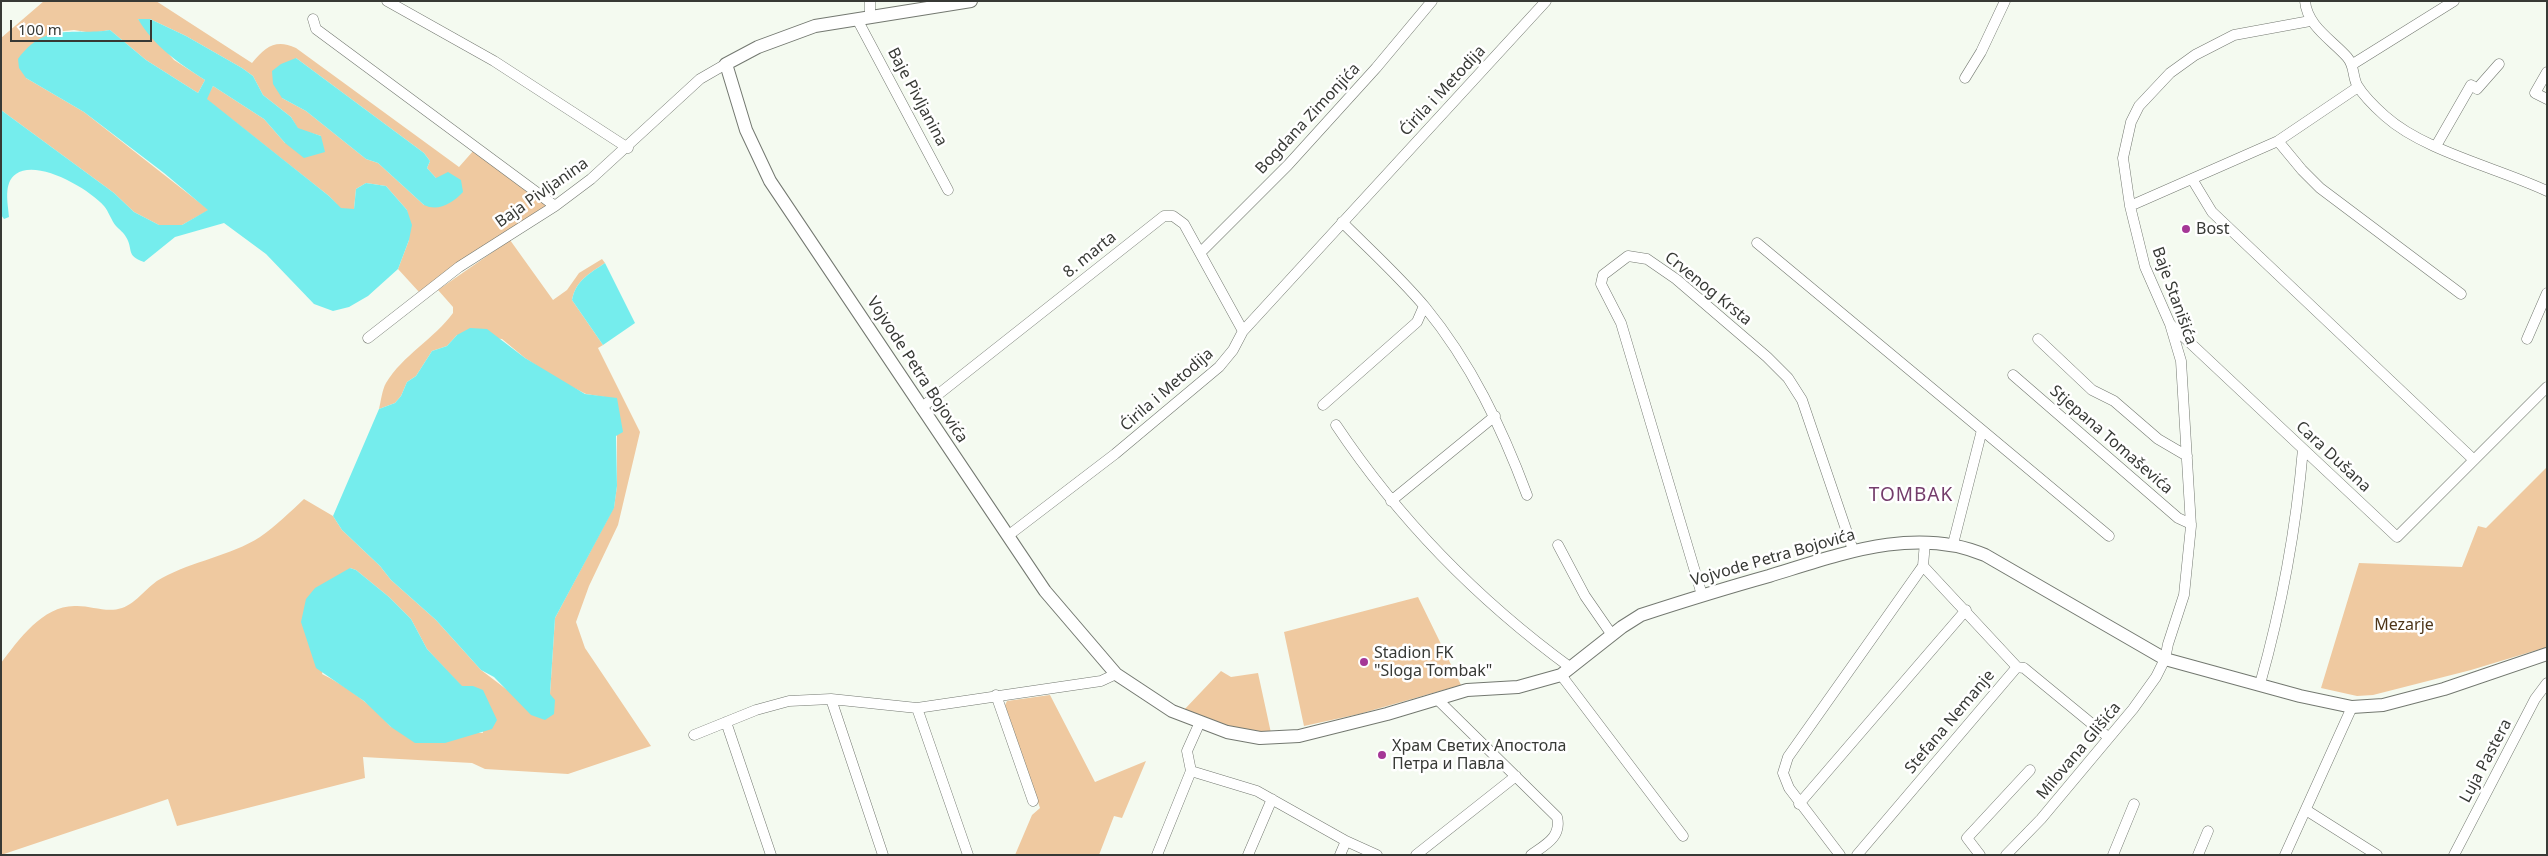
<!DOCTYPE html>
<html>
<head>
<meta charset="utf-8">
<style>
	body { margin:0 }
	#map { position:relative; width:2548px; height:856px; overflow:hidden; background:#f4faf0; font-family:"Noto Sans",sans-serif }
	canvas { display:block }
	.frame { position:absolute; inset:0; border:2px solid #373935; pointer-events:none }
	.scale { position:absolute; left:10px; top:20px; width:142px; height:22px; box-sizing:border-box; border:2px solid #373935; border-top:0; padding-left:6px; font-size:15px; line-height:18px; white-space:nowrap; color:#373935; -webkit-text-stroke:4px #fff; paint-order:stroke }
</style>
</head>
<body>
<div id="map">
<canvas width="2548" height="856"></canvas>
<div class="frame"></div>
<div class="scale">100 m</div>
</div>
<script>
const c = document.querySelector('canvas').getContext('2d');
c.lineJoin = 'round';
function fill(path, color) { c.fillStyle = color; c.fill(path, 'evenodd'); }
function trace(path, color, width, dash) { c.strokeStyle = color; c.lineWidth = width; c.lineCap = dash ? 'butt' : 'round'; c.setLineDash(dash || []); c.stroke(path); }
function label(font, color, halo, rows, align = 'center') {
  c.font = font + ' "Noto Sans",sans-serif'; c.lineWidth = 5; c.setLineDash([]); c.textBaseline = 'middle'; c.strokeStyle = halo; c.fillStyle = color; for (const [text, x, y, turn = 0] of rows) {
    c.save(); c.translate(x, y); c.rotate((+turn || 0) * Math.PI / 180); c.textAlign = isNaN(turn) ? turn : align; if (halo) c.strokeText(text, 0, 0); c.fillText(text, 0, 0); c.restore();
  }
}
const green = new Path2D(`
	M44 1H156L252 63C266 46 276 39 296 48L459 167 474 150 547 204 546 208 471 254 419 292 398 269 409 240 407 210 386 186 366 183 356 189 354 209H341L329 196 206 99 213 86 264 119 285 143 321 136 298 129 291 117 263 95 253 76 242 68 186 36 150 19H138L174 60 205 80 198 93 146 60 110 30 92 33 74 30 54 32 42 39 26 78 84 112 209 210 182 225H159L134 212 114 193 1 110V38ZM296 58 424 153 430 161 427 168 436 178 424 205 378 163 366 159 306 111 282 98Z
	M510 240 553 300 567 290 579 273 602 259 605 263C589 274 576 280 572 300L603 345 598 348 640 432 618 525 589 586 576 622 585 648 651 746 568 774 485 769 472 763 363 757 365 778 177 826 168 799 1 855V663C19 639 44 604 77 606 92 606 107 613 122 608 137 603 148 585 162 578 193 561 230 556 260 537 276 526 290 512 304 499L333 516 342 530 380 566 391 580 436 620 481 670 506 689 550 694 555 618 614 507 617 486V399L586 394 562 382 525 358 502 339 457 335 447 346 432 351 416 376 407 382 401 396 395 403 379 409C381 401 382 390 386 383 403 355 434 339 453 313V307L438 290ZM350 568 356 570 389 597 411 619 427 649 462 687 473 686 483 733 391 727C372 705 348 687 322 674Z
	M2547 467V647L2471 670 2373 695 2357 696 2321 688 2359 563 2462 567 2478 526 2486 528Z
	M1418 597 1461 685 1359 714 1304 726 1284 632Z
	M1221 671 1231 677 1258 673 1271 733 1233 727 1183 711Z
	M1050 695 1095 782 1146 761 1122 818 1114 816 1099 855H1015L1032 815 1040 808 1005 705 1007 701Z`);
const water = new Path2D(`
	M138 19H150L186 36 242 68 253 76 263 95 291 117 298 128 321 136 325 152 304 158 285 143 264 119 213 86 207 99 329 196 341 208 354 209 356 189 366 183 386 186 407 210 412 225 409 240 398 269 368 296 349 307 333 311 314 304 266 254 224 223 175 237 144 262C125 255 134 250 126 237 124 233 119 229 116 226 111 220 109 212 104 206 88 188 37 159 16 174 3 183 8 203 9 217L4 219 1 215V110L114 193 134 212 159 225H182L208 210 164 173 84 112 26 78 19 68 18 59C46 21 73 36 110 30L146 60 198 93 205 80C178 63 154 46 138 19Z
	M296 58 424 153 430 161 427 168 436 178 448 172 461 180 463 192C453 203 438 212 424 205L378 163 366 159 306 111 282 98 273 84 272 71 281 64Z
	M605 263 635 323 603 345 572 300C576 280 589 274 605 263Z
	M470 328 487 329 525 358 585 394 617 398 623 432 616 436 617 486 614 508 555 618 550 694 555 700 554 714 545 720 531 715 494 677 481 670 436 620 391 580 380 566 342 530 333 516 379 409 395 403 401 396 407 382 416 376 432 351 447 346 457 335Z
	M350 568 356 570 389 597 411 619 427 649 462 686H473L483 690 497 720 492 729 445 743H415L391 727 364 701 316 668 301 622 306 599 315 588Z`);
const minor = new Path2D(`
	M387 1 494 61 628 148
	M870 1V17
	M2305 1C2307 26 2332 40 2347 57 2355 66 2352 75 2357 85 2363 95 2376 108 2385 116 2424 151 2498 168 2547 191
	M313 19 316 29 555 206
	M857 19 948 190
	M2353 64 2454 1
	M2547 72 2535 93 2547 99
	M1965 78 1981 52 2005 1
	M2278 141 2302 170 2320 188 2461 294
	M2436 146 2471 85 2477 89 2499 64
	M2192 179 2212 212 2474 460
	M2130 206 2278 141 2358 87
	M1342 222C1370 250 1400 277 1425 307 1471 363 1502 428 1527 495
	M1757 243 1982 430 1953 544
	M1201 252 1288 165 1376 68 1432 1
	M2170 324 2397 537 2547 387
	M368 338 459 267 555 206 591 179 700 79 726 64
	M2038 339 2092 390 2114 401 2158 439 2187 456
	M2527 339 2547 293
	M2013 375 2178 518 2191 524
	M1323 405 1417 322 1424 306
	M921 408 1164 216H1173L1184 224 1243 331
	M1336 425C1400 521 1478 600 1571 668
	M1982 430 2109 536
	M1391 501 1495 416
	M1009 535 1115 454 1219 367 1233 350 1243 331 1546 1
	M1558 545 1585 596 1612 635
	M1702 595 1621 323 1601 284 1603 275 1628 256 1647 259 1676 279 1767 357 1788 378 1802 400 1853 550
	M2017 667 2024 668 2108 737
	M1561 675 1683 836
	M2260 684C2282 606 2296 529 2303 449
	M996 695 1033 801
	M831 699 883 855
	M1438 700 1557 817C1562 837 1545 845 1531 855
	M917 708 968 855
	M726 722 771 855
	M1200 722 1187 751 1191 771 1257 791 1346 841 1377 855
	M694 735 756 710 789 701 831 699 917 708 1101 681 1116 674
	M1799 804 1966 610
	M2306 810 2377 855
	M1157 855 1191 771
	M1248 855 1272 799
	M1340 855 1346 841
	M1416 855 1516 776
	M1840 855 1789 788 1783 773 1788 757 1916 576 1923 566 1925 542
	M1857 855 2017 667 1923 566
	M1980 855 1967 838 2030 770
	M2006 855 2041 819 2133 709 2156 677 2165 659 2168 644 2184 595 2191 526 2181 361 2170 324 2145 267 2130 206 2123 158 2131 122 2139 106 2170 73 2195 55 2234 35 2310 21
	M2113 855 2134 804
	M2198 855 2208 831
	M2285 855 2352 707
	M2454 855 2535 699 2547 683`);
const tertiary = new Path2D(`
	M971 1 815 26 758 47 726 64 746 130 770 181 1045 591 1116 674 1172 711 1227 732 1260 738 1299 736 1387 714 1467 690 1518 687 1561 675 1622 627 1641 615C1684 601 1726 588 1769 576 1838 555 1915 525 1985 555L2165 659 2300 696 2352 707 2383 705 2444 689 2547 654`);
const markers = [
	[2186,229,5,"#a53796"],
	[1364,662,5,"#a53796"],
	[1382,755,5,"#a53796"]
];
const streetNames = [
	["Ćirila i Metodija",1443,91,-47],
	["Baje Pivljanina",917,97,62],
	["Bogdana Zimonjića",1308,119,-47],
	["Baja Pivljanina",542,193,-35],
	["8. marta",1090,255,-39],
	["Crvenog Krsta",1708,289,39],
	["Baje Stanišića",2174,296,70],
	["Vojvode Petra Bojovića",917,370,57],
	["Ćirila i Metodija",1167,390,-41],
	["Stjepana Tomaševića",2111,440,41],
	["Cara Dušana",2333,457,43],
	["Vojvode Petra Bojovića",1773,558,-16],
	["Stefana Nemanje",1950,722,-50],
	["Milovana Glišića",2079,751,-50],
	["Luja Pastera",2486,761,-62]
];
const poiNames = [
	["Bost",2196,229],
	["Stadion FK",1374,653],
	["\"Sloga Tombak\"",1374,671],
	["Храм Светих Апостола",1392,746],
	["Петра и Павла",1392,764]
];
const parkNames = [
	["Mezarje",2404,625]
];
const quarterNames = [
	["TOMBAK",1911,496]
];
fill(green, '#efc9a0');
fill(water, '#75eded');
trace(minor, '#737870', 11);
trace(tertiary, '#737870', 14);
trace(minor, '#fff', 10);
trace(tertiary, '#fff', 12);
for (const [x, y, r, color] of markers) { const dot = new Path2D(); dot.arc(x, y, r, 0, 2 * Math.PI); c.fillStyle = color; c.fill(dot); trace(dot, '#fff', 2); }
label('16px', '#373935', '#fff', streetNames);
label('16px', '#373935', '#fff', poiNames, 'left');
label('16px', '#4e3518', '#fff', parkNames);
c.letterSpacing = '1px';
label('19px', '#743d6b', '#fff', quarterNames);
c.letterSpacing = '0px';
</script>
</body>
</html>
